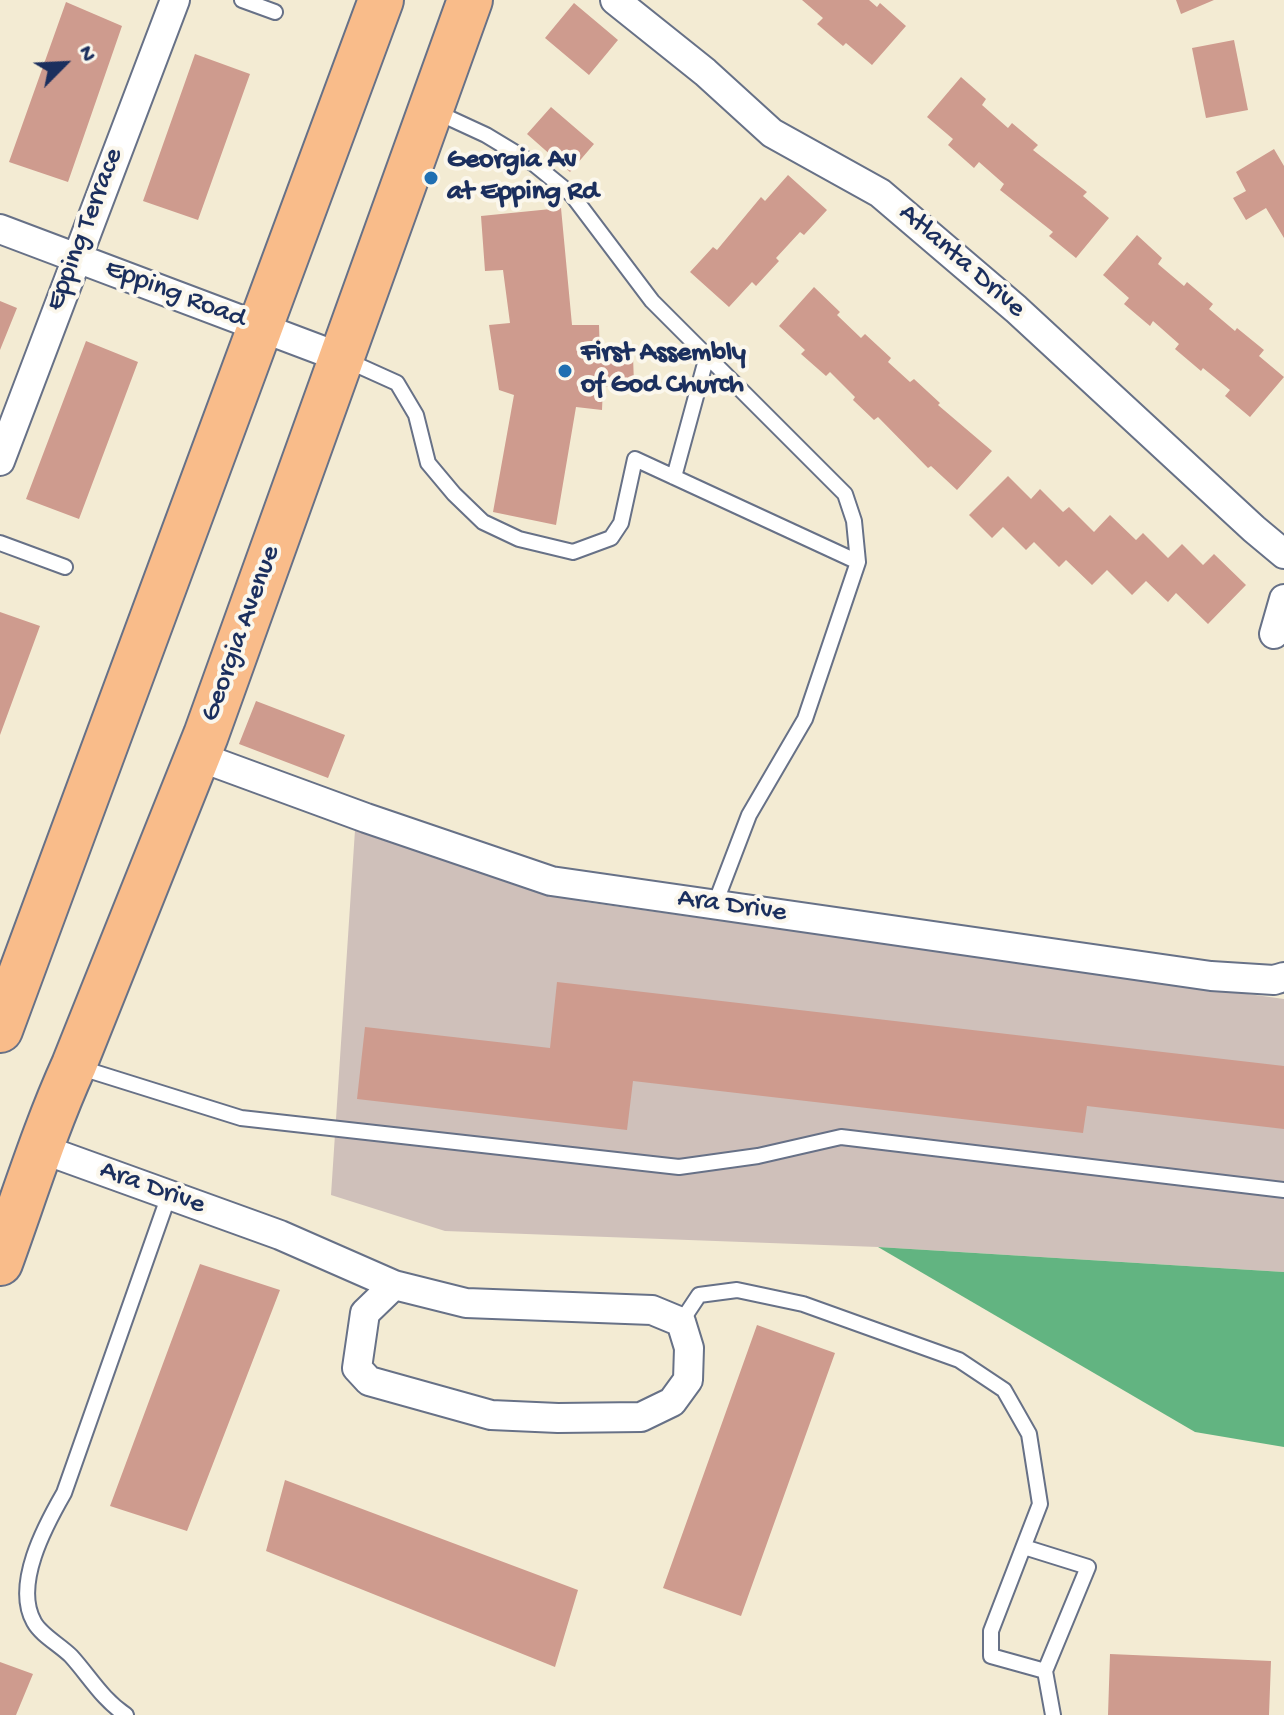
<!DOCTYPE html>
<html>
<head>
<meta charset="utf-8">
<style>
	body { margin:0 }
	#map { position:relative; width:1284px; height:1715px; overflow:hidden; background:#f3ebd3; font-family:"Gochi Hand",sans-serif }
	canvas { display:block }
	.north { position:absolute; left:24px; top:24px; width:80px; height:80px; -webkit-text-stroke:6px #fbf7ec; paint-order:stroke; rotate:66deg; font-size:22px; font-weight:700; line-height:32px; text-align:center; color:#1b2f5e }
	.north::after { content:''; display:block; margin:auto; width:28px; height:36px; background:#1b2f5e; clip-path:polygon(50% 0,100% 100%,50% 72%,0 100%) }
</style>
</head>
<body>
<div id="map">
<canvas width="1284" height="1715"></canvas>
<div class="north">N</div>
</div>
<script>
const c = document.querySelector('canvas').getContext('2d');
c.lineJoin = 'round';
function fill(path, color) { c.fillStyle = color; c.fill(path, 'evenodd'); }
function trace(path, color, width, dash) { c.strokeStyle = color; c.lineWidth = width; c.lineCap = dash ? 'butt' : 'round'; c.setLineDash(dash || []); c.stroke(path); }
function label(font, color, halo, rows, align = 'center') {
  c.font = font + ' "Gochi Hand",sans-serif'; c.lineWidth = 8; c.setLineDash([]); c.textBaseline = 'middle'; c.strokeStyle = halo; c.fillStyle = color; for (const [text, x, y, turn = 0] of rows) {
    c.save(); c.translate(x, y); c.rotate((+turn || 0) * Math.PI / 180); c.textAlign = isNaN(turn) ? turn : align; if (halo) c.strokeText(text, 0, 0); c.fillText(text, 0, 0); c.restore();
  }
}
const industrial = new Path2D(`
	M355 830 585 902 1284 999V1272L878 1247 445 1231 331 1195Z`);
const forest = new Path2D(`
	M878 1247 1284 1272V1447L1195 1432Z`);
const building = new Path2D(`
	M802 0H869L877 7 880 3 906 26 872 65 846 43 843 46 817 24 823 18Z
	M1176 0H1214L1181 14Z
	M66 2 122 26 68 182 9 162Z
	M574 3 618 40 589 75 545 38Z
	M1234 40 1248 110 1206 118 1192 48Z
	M195 54 250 74 198 220 143 201Z
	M961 77 986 99 982 105 1008 128 1012 123 1038 145 1033 150 1087 192 1083 196 1109 218 1076 258 1049 236 1053 232 1000 190 1004 184 979 162 974 168 948 145 953 139 927 117Z
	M551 107 594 144 570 172 527 134Z
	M1274 149 1284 166V238L1266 208 1246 220 1233 198 1246 191 1236 172Z
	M788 175 827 210 804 235 800 232 776 258 779 261 756 286 752 282 729 307 690 272 713 247 717 250 761 197 765 201Z
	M561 208 572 325H599L600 359 633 356 634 384 603 387 602 410 576 407 556 525 493 512 514 395 499 390 489 325 510 323 503 270 485 271 481 216Z
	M1137 235 1162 258 1158 264 1184 286 1187 282 1213 304 1209 309 1235 331 1237 328 1264 350 1259 356 1284 377 1250 417 1225 396 1230 390 1203 368 1201 371 1175 349 1179 344 1153 321 1150 326 1124 304 1129 298 1103 275Z
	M814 287 840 312 837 315 861 338 865 334 891 358 888 362 910 382 914 379 940 403 938 405 992 451 957 490 931 466 928 468 878 417 874 420 853 400 855 397 830 372 826 376 801 354 805 350 779 326Z
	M0 301 17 308 0 350Z
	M86 341 138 362 79 519 26 499Z
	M1008 476 1031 499 1040 489 1063 512 1069 507 1094 532 1110 515 1136 540 1143 533 1168 558 1182 544 1203 565 1214 554 1246 585 1208 624 1176 593 1168 602 1146 581 1132 595 1107 570 1092 585 1066 560 1059 567 1034 542 1026 550 1003 527 992 538 969 515Z
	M0 612 40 626 0 735Z
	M256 701 345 735 328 778 239 744Z
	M557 982 1284 1066V1129L1087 1106 1083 1133 633 1081 627 1130 357 1099 365 1027 550 1048Z
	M200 1264 280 1290 187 1531 110 1506Z
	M757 1325 835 1353 741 1616 663 1588Z
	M285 1480 578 1590 555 1667 266 1551Z
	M1110 1654 1271 1661 1269 1715H1108Z
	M0 1662 33 1674 16 1715H0Z`);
const lane = new Path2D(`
	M242 0 275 12
	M346 360 397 383 416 415 428 463 454 494 483 522 519 539 573 552 611 538 621 523 635 459 858 562 854 521 845 494 652 301 572 195 534 164 486 135 434 111
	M674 477 707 356
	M0 543 65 567
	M715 904 749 815 805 719 858 562
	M78 1067 241 1118 679 1167 758 1156 841 1137 1284 1190
	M681 1322 699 1295 737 1290 803 1304 959 1360 1004 1390 1029 1434 1040 1504 991 1631V1656L1045 1671
	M1024 1547 1088 1567 1045 1671
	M1045 1671 1053 1715
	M126 1715C102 1699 90 1677 71 1656 60 1645 41 1635 34 1622 13 1585 45 1526 64 1493L169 1195`);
const street = new Path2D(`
	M615 0 705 72 772 133 880 193 1016 309 1254 529 1284 554
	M0 229 342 358
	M0 461 175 0
	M1274 634 1284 599
	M197 756 366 818 551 881 1211 976 1274 980 1284 977
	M42 1149 280 1235 394 1285 466 1303 652 1310 681 1322 689 1348 688 1380 672 1402 641 1417 558 1418 491 1415 369 1381 357 1368 365 1313 394 1285`);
const primary = new Path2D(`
	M0 1030 381 0
	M0 1263C24 1197 45 1129 74 1065L206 735 470 0`);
const markers = [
	[431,178,8,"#1f6fb2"],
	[565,371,8,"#1f6fb2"]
];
const poiNames = [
	["Georgia Av",447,162],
	["at Epping Rd",447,194],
	["First Assembly",581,355],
	["of God Church",581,387]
];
const streetNames = [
	["Epping Terrace",86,230,-69],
	["Atlanta Drive",961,262,41],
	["Epping Road",175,295,21],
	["Georgia Avenue",242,634,-70],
	["Ara Drive",732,907,8],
	["Ara Drive",152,1189,20]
];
fill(industrial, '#cfc0ba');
fill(forest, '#62b481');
fill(building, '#ce9b8e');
trace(lane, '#677187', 18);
trace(street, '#677187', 32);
trace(primary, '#677187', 48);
trace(lane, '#fff', 14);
trace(street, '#fff', 28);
trace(primary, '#f9bc8a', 44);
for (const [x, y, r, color] of markers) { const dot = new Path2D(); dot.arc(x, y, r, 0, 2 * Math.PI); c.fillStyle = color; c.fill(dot); trace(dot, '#fbf7ec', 3); }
label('bold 28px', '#1b2f5e', '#fbf7ec', poiNames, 'left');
label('28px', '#1b2f5e', '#fbf7ec', streetNames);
</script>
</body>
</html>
